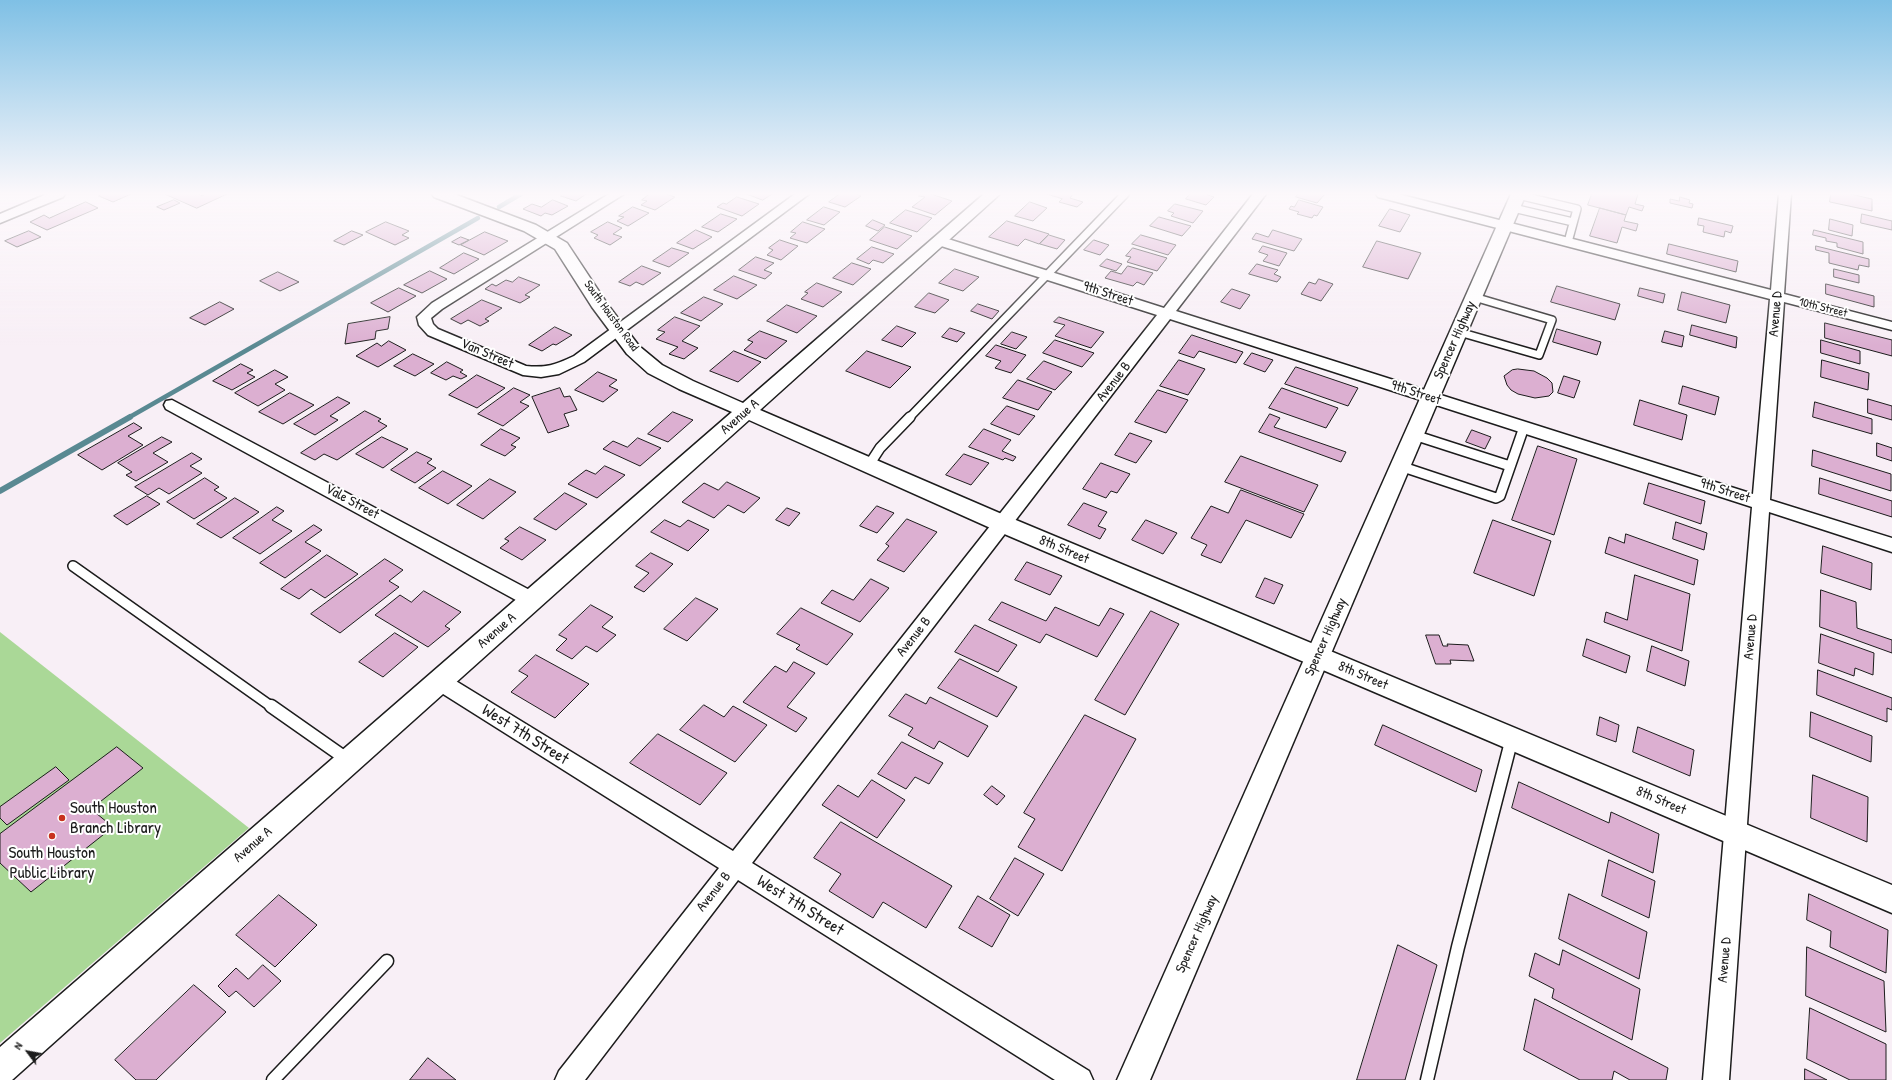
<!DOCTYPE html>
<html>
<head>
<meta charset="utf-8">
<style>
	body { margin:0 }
	#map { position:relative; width:1892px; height:1080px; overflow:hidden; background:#f8eff6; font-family:"Patrick Hand",sans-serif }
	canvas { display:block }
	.north { position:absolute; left:8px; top:1032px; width:40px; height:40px; -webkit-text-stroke:3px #fff; paint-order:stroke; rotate:302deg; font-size:11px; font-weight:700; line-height:16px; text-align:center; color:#1c1c1c }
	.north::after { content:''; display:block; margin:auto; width:14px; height:18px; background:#1c1c1c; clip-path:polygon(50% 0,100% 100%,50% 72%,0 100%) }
</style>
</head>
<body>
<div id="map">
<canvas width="1892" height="1080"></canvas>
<div class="north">N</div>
</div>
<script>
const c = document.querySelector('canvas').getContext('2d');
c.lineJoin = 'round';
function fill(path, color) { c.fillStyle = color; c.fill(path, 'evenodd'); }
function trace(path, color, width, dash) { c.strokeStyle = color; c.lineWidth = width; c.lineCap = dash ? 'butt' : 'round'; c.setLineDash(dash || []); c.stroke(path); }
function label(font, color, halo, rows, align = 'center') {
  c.font = font + ' "Patrick Hand",sans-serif'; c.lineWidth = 4; c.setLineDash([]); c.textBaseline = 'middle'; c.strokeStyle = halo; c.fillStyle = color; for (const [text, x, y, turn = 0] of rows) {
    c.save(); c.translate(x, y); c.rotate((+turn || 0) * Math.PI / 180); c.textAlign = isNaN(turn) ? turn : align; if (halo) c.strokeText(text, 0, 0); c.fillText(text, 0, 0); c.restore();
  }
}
const green = new Path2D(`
	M0 632 249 828 0 1043Z`);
const streamFar1 = new Path2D(`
	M499 207 521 194
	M128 418 478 218`);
const stream = new Path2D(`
	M0 491 130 417`);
const building = new Path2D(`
	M102 194H131L113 202 99 196Z
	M165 194H199L202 196 205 194H227L197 208Z
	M563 194H586L576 201 561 196Z
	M650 194H666L675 197 655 210 641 205 647 201 642 200Z
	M747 194H772L763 200Z
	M840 194H857L861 196 845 207 829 202Z
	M921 194H931L952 201 935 215 912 207 925 197 919 196Z
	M1047 194H1073L1070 198 1083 202 1077 207 1059 202 1062 199Z
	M1190 194H1205L1214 197 1206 205 1186 199Z
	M1298 194H1325L1317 203 1296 197Z
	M1592 194H1638L1635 204 1644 206 1642 211 1629 207 1626 215 1588 205Z
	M1831 194H1850L1872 199V211L1830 202Z
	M737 197 759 204 742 216 717 207 723 203 726 204Z
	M1680 197 1690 200 1689 203 1693 204 1692 208 1670 203V199L1679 201Z
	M174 200 180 203 164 210 157 207Z
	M553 200 568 206 552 215 545 213 541 216 523 209 532 204 541 207Z
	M1299 200 1323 207 1317 216 1314 215 1312 218 1297 214 1299 212 1289 209 1291 206 1294 207Z
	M86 202 98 208 47 230 30 222 44 215 49 218Z
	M1030 202 1047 208 1033 221 1015 216Z
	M1175 204 1203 211 1193 223 1171 216 1174 213 1168 211Z
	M633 207 649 213 628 226 617 221 624 217 619 216Z
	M824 207 840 212 824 225 807 220Z
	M1600 208 1626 215 1624 221 1638 224 1636 231 1622 227 1617 243 1590 236Z
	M1390 209 1410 215 1400 232 1379 226Z
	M906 210 932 218 917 232 890 223Z
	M721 214 737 219 718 232 702 227Z
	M1862 214 1892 221V230L1861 223Z
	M1159 217 1191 226 1182 236 1150 226Z
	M1699 218 1733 226 1731 233 1725 231 1724 237 1703 232 1704 226 1698 225Z
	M1830 219 1853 225 1852 236 1829 230Z
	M873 220 885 225 878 231 866 226Z
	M1007 221 1049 234 1039 244 1025 239 1018 246 989 237Z
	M386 222 409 231 402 235 409 238 395 245 366 232Z
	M608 222 622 228 613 234 622 237 610 245 594 238 598 235 591 232Z
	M803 222 825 229 807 243 790 238 796 233 791 232Z
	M885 227 912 236 897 249 870 240Z
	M696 230 712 237 693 249 677 243Z
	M1273 230 1302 239 1294 251 1252 239 1256 233 1268 237Z
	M1814 230 1863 242V254L1837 247V243L1826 241V238L1813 235Z
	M29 231 41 237 17 247 5 241Z
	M352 231 363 235 344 245 334 241Z
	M485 232 508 241 484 255 461 245Z
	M1049 235 1065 240 1057 249 1040 244Z
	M1141 235 1176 245 1168 255 1132 244Z
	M461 237 469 240 459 245 452 242Z
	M780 240 798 246 781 260 767 255 773 250 769 248Z
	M1094 240 1109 245 1100 255 1084 250Z
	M1377 241 1421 253 1408 279 1363 267Z
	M1669 244 1738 261 1736 272 1667 254Z
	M1263 246 1287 253 1279 266 1263 261 1268 255 1259 252Z
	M1816 246 1869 259V267L1859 265 1858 270 1829 263V253L1816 250Z
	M872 247 894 254 883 263 873 260 869 264 857 259Z
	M672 248 689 253 669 267 653 261Z
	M1133 248 1167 258 1157 271 1127 262 1131 257 1126 256Z
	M464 253 479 259 454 274 440 268Z
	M756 257 774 263 764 270 772 273 765 279 739 270Z
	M1107 259 1122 264 1116 271 1100 266Z
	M852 263 871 269 853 285 833 278Z
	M1257 264 1278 270 1274 274 1281 277 1277 282 1249 274Z
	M642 266 661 273 643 285 636 282 630 286 619 282Z
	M1128 266 1153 273 1144 285 1137 282 1133 286 1105 278 1111 271 1121 274Z
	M955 269 979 277 963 291 939 283Z
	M1834 269 1859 275V283L1834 277Z
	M430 271 447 279 422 293 404 285Z
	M278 272 299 282 280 291 260 281Z
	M734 276 757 285 737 299 714 290Z
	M519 277 540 285 525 295 530 297 520 303 485 289 492 284 496 286 506 280 512 282Z
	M1319 279 1333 284 1321 301 1301 294 1309 282 1315 284Z
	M817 283 842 292 823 307 801 299 808 293 805 292Z
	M1826 284 1874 296V307L1826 294Z
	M1557 286 1620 304 1615 320 1551 302Z
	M399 288 416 296 388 312 371 303Z
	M1640 288 1665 294 1663 303 1638 296Z
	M1232 289 1250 295 1240 309 1221 302Z
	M1682 292 1730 305 1726 323 1678 310Z
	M929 293 949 300 935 313 915 307Z
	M704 297 723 304 701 321 681 313Z
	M482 300 502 308 485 319 489 321 480 326 468 320 461 324 451 319Z
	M220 302 234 309 205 325 190 318Z
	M978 304 999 311 992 319 971 311Z
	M787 305 817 316 797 333 767 321Z
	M390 317 388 329 376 331 375 339 345 344 348 324Z
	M675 317 700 326 682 341 698 348 684 359 669 354 678 347 656 339 665 332 658 330Z
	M1059 317 1104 332 1091 348 1055 336 1065 325 1054 322Z
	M1825 323 1892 340V356L1825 338Z
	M1692 325 1737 337 1736 348 1690 335Z
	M897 326 916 333 902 347 882 340Z
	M555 327 572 335 556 345 553 344 542 351 529 345Z
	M950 328 965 333 957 342 942 337Z
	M1557 329 1601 342 1597 355 1553 342Z
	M760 331 787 341 766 359 744 350 753 342 748 340Z
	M1665 331 1684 336 1682 347 1662 342Z
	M1012 332 1027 337 1016 349 1001 344Z
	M1192 335 1243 352 1236 363 1199 351 1194 358 1179 353Z
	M1055 340 1094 353 1082 367 1043 353Z
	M1821 340 1860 351V364L1821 353Z
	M389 341 406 350 378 367 356 356 377 343 381 346Z
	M996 345 1026 355 1011 373 995 368 1001 361 986 356Z
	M734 351 761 362 738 382 710 371Z
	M867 351 911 367 890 388 846 371Z
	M1252 353 1273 360 1265 372 1244 364Z
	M413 354 434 364 415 376 394 366Z
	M1179 360 1205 369 1188 395 1160 386Z
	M1822 360 1869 373 1868 390 1821 377Z
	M1044 361 1072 372 1055 390 1027 379Z
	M447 362 463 370 460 372 467 376 461 379 453 376 446 380 431 373Z
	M241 364 253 370 247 373 255 377 232 390 213 381Z
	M1296 367 1358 388 1348 406 1285 384Z
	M1518 369 1534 371 1547 378 1552 383 1553 392 1549 396 1535 398 1518 394 1511 390 1507 385 1504 376 1512 370Z
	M275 370 288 377 275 384 285 390 258 406 235 393Z
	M598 372 617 380 609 386 618 390 603 402 575 390Z
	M477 375 505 388 477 408 449 395Z
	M1564 376 1580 381 1574 398 1558 393Z
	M1018 380 1052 392 1038 410 1003 398Z
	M1683 386 1719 397 1715 415 1679 404Z
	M514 388 530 395 520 402 529 406 503 426 478 414Z
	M560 388 564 397 570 396 577 410 564 414 569 426 548 433 532 397Z
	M1282 388 1338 408 1326 428 1269 408Z
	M1158 390 1188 400 1166 433 1135 422Z
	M290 393 314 405 283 424 259 412Z
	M338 397 350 403 330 416 338 420 315 435 294 424Z
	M1868 399 1892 406V420L1868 413Z
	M1640 400 1687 415 1682 440 1634 425Z
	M1815 402 1872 419V434L1813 417Z
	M1007 406 1035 416 1019 435 991 424Z
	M365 411 381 419 378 421 387 426 337 460 324 454 315 460 301 453Z
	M673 412 693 420 668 442 648 434Z
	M1270 414 1280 418 1274 427 1346 452 1341 462 1259 432Z
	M134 423 142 428 128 436 143 445 102 470 78 455Z
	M501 429 520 438 511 445 516 447 505 456 481 445Z
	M984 429 1011 440 1002 451 1016 457 1013 461 1005 458 1003 460 969 447Z
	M1472 430 1491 437 1485 449 1466 442Z
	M1130 433 1152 441 1136 463 1115 455Z
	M162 437 172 442 153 453 168 462 136 481 126 475 132 472 118 463Z
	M382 437 408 449 383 468 356 454Z
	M638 438 661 448 640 466 603 449 613 441 627 447Z
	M1877 443 1892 448V461L1877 456Z
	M1538 446 1577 459 1554 535 1512 520Z
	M1813 450 1891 474V491L1812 466Z
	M417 452 432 459 427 463 436 468 415 483 391 470Z
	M192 453 202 459 190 466 202 473 169 494 159 488 148 495 135 487Z
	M964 454 989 463 971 485 946 475Z
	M1241 456 1318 485 1304 512 1225 482Z
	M1101 463 1130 474 1117 493 1111 491 1106 498 1083 489Z
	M605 466 625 475 597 498 568 484 586 470 595 474Z
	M443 471 472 486 448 504 419 488Z
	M205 478 219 487 214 490 227 498 194 519 167 502Z
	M1820 478 1892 501V517L1819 494Z
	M490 479 516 492 483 519 457 505Z
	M727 482 760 498 744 513 728 505 714 518 682 502 704 483 718 490Z
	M1649 483 1705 501 1701 524 1644 504Z
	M1241 490 1304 514 1291 538 1246 520 1221 563 1201 555 1207 545 1191 538 1211 506 1228 513Z
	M565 493 587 504 556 530 534 519Z
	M147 496 160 504 127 525 114 516Z
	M235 498 259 512 221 538 197 524Z
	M1084 503 1107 512 1098 526 1106 529 1100 539 1068 525Z
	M877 506 894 513 877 533 860 526Z
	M277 507 284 511 272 520 292 531 260 554 233 538Z
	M787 508 800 513 789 526 776 520Z
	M907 519 937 532 904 572 877 560 889 546 886 544Z
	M665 520 680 527 688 520 709 530 688 551 651 532Z
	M1146 520 1177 533 1163 554 1132 540Z
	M1493 520 1551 541 1534 596 1474 573Z
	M1676 522 1707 533 1704 550 1673 539Z
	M314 525 322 530 305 542 321 551 285 578 260 563Z
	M520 527 546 540 522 560 500 548 509 541 505 539Z
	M1626 534 1698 560 1694 585 1605 553 1609 537 1624 543Z
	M1823 546 1872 563 1871 590 1821 573Z
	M651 553 673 564 644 592 634 587 649 573 636 566Z
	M327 555 358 574 325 598 311 589 299 599 281 589Z
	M385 559 403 570 389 581 399 587 340 633 311 614Z
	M1027 562 1062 576 1050 595 1015 580Z
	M1635 575 1690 594 1682 651 1604 622 1606 612 1627 620Z
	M1265 578 1283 585 1274 604 1256 597Z
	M871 579 889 588 860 622 821 603 832 590 853 600Z
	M1821 590 1856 602 1857 628 1892 640V653L1820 627Z
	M424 591 461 612 445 626 450 629 428 647 375 615 400 595 411 602Z
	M696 598 718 609 687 641 664 629Z
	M1002 602 1046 621 1055 607 1099 626 1110 608 1124 614 1097 657 1046 634 1040 643 989 620Z
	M591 605 613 617 602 627 616 635 597 652 586 646 572 659 556 650 567 639 559 635Z
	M801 608 853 634 827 665 796 649 800 645 777 634Z
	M1151 611 1179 624 1125 715 1095 700Z
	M975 625 1017 645 998 672 955 652Z
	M395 633 418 647 383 677 359 662Z
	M1821 634 1874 653 1873 675 1855 668 1854 676 1819 663Z
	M1426 635H1439L1443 646H1448L1447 644 1468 645 1474 661 1450 660 1451 664H1436Z
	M1587 639 1630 656 1626 673 1583 656Z
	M1652 646 1689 661 1685 686 1647 671Z
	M536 655 589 684 555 718 511 692 528 676 519 671Z
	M960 659 1017 687 997 717 938 688Z
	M794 662 815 673 787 707 807 718 796 732 743 702 775 666 786 672Z
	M1818 670 1892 698V710L1887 708V722L1817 695Z
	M906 694 926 704 930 697 988 726 968 757 939 741 934 749 908 735 913 728 889 716Z
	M704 705 724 717 733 706 767 725 735 762 680 730Z
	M1811 712 1872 736 1871 762 1810 737Z
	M1085 715 1136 739 1062 871 1018 847 1035 819 1024 813Z
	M1600 717 1619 725 1616 742 1597 735Z
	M1383 725 1482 770 1476 792 1375 745Z
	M1638 727 1694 750 1690 776 1633 752Z
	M658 734 727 773 700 805 630 763Z
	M902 742 943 763 929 784 915 777 906 789 878 774Z
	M117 747 143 768 91 809 113 827 31 892 0 863V834Z
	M56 767 69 780 7 825 0 818V807Z
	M1813 775 1868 797 1867 842 1811 818Z
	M872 780 905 800 877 838 822 805 838 785 858 797Z
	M1519 782 1609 823 1611 812 1659 834 1653 873 1512 808Z
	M992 786 1005 796 997 805 984 795Z
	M841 822 952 886 926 928 883 902 873 918 829 891 841 874 814 858Z
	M1015 858 1044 874 1018 916 990 899Z
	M1609 860 1655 881 1649 918 1602 896Z
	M1569 894 1647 932 1639 979 1559 939Z
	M1809 894 1888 930 1886 973 1830 947 1831 931 1807 920Z
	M279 895 317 925 275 967 236 935Z
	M978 896 1010 915 992 947 959 928Z
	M1398 945 1437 965 1405 1080H1357Z
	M1807 947 1884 981 1886 1032 1806 996Z
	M1563 950 1640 989 1632 1040 1552 998 1554 989 1529 976 1535 953 1559 965Z
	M263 965 281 981 254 1007 236 991 229 997 218 986 236 968 248 979Z
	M194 985 226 1012 156 1080H136L115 1060Z
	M1535 999 1668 1068 1666 1080H1630L1614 1071 1612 1080H1580L1524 1050Z
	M1810 1008 1886 1044V1080H1850L1807 1059Z
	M428 1058 456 1080H410Z
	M1805 1069 1827 1080H1805Z`);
const serviceFar2 = new Path2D(`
	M1518 195 1577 209 1568 242
	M1513 208 1573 222
	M1459 332 1539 355 1552 320 1474 297
	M909 418 1125 194`);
const serviceFar1 = new Path2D(`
	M1414 435 1510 466
	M869 465 880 448 910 417
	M1400 466 1496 498 1500 496 1524 427
	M73 566 272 707`);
const service = new Path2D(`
	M271 706 348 760
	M273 1080 387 961
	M1427 1080 1458 947 1512 738`);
const minor = new Path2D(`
	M47 194H65L63 197 0 223V214Z
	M609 194H624L442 309 431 318 433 324 438 329 526 366C546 368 555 365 574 356L795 194H809L584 362 559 374 541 377 523 375 428 335 419 325 417 317 432 303Z
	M1253 194H1266L1176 311 1753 494 1770 299 1378 197 1376 194H1398L1771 290 1779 194H1791L1784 294 1892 322V330L1784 302 1770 500 1892 538V552L1769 512 1729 1080H1703L1752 507 1170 319 752 863 1089 1071 1093 1080H1055L738 880 585 1080H555L559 1071 719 868 432 687 429 681 432 675 439 673 446 675 733 851 1157 315 935 244 933 241 935 238H945L1164 308Z
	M172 400 539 595 541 600 539 605 532 607 525 605 166 409 164 405 166 401Z`);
const tertiary = new Path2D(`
	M432 194H454L536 225 567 243 608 305 639 346 662 365 693 381 743 403 984 194H1000L760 410 1011 518 1892 885V913L995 530 749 420 12 1080H0V1047L732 412 679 389 648 373 627 354 592 307 555 249 524 231 434 197Z`);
const primary = new Path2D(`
	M1511 194H1526L1150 1080H1117Z`);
const markers = [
	[62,818,4,"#c8321e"],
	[52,836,4,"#c8321e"]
];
const farStreetnames = [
	["10th Street",1823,308,14],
	["South Houston Road",611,316,54]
];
const streetNames = [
	["9th Street",1108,294,18],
	["Avenue D",1776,314,-85],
	["Spencer Highway",1455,340,-66],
	["Van Street",487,354,23],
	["Avenue B",1114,382,-52],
	["9th Street",1416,393,18],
	["Avenue A",740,417,-41],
	["9th Street",1725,491,18],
	["Vale Street",352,502,28],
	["8th Street",1064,550,23],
	["Avenue A",497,631,-41],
	["Avenue B",914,637,-52],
	["Spencer Highway",1326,637,-66],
	["Avenue D",1751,637,-85],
	["8th Street",1363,676,23],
	["8th Street",1661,801,23],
	["Avenue A",253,845,-41],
	["Avenue B",714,892,-52],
	["Spencer Highway",1197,934,-66],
	["Avenue D",1725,960,-85]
];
const nearStreetnames = [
	["West 7th Street",525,735,32],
	["West 7th Street",800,906,32]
];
const nearPoinames = [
	["South Houston",70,808],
	["Branch Library",70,828],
	["South Houston",52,853,"center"],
	["Public Library",52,873,"center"]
];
fill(green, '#aad897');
trace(streamFar1, '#598992', 4.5);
trace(stream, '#598992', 6);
fill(building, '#dcafd1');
trace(building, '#1c1c1c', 1);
trace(serviceFar2, '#1c1c1c', 10);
trace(serviceFar1, '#1c1c1c', 12);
trace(service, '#1c1c1c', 15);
trace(minor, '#1c1c1c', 3);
trace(tertiary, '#1c1c1c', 3);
trace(primary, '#1c1c1c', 3);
trace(serviceFar2, '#fff', 7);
trace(serviceFar1, '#fff', 9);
trace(service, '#fff', 12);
fill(minor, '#fff');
fill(tertiary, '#fff');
fill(primary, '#fff');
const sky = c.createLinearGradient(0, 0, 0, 346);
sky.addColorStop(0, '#7fc0e5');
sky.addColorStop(0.56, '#fcf8fb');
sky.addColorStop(1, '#fcf8fb00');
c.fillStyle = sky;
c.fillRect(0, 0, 1892, 346);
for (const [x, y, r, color] of markers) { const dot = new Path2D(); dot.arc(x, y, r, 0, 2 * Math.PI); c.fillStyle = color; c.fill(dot); trace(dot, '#fff', 1.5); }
label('12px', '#1c1c1c', '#fff', farStreetnames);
label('14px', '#1c1c1c', '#fff', streetNames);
label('17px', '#1c1c1c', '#fff', nearStreetnames);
label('17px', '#1c1c1c', '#fff', nearPoinames, 'left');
</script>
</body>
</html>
